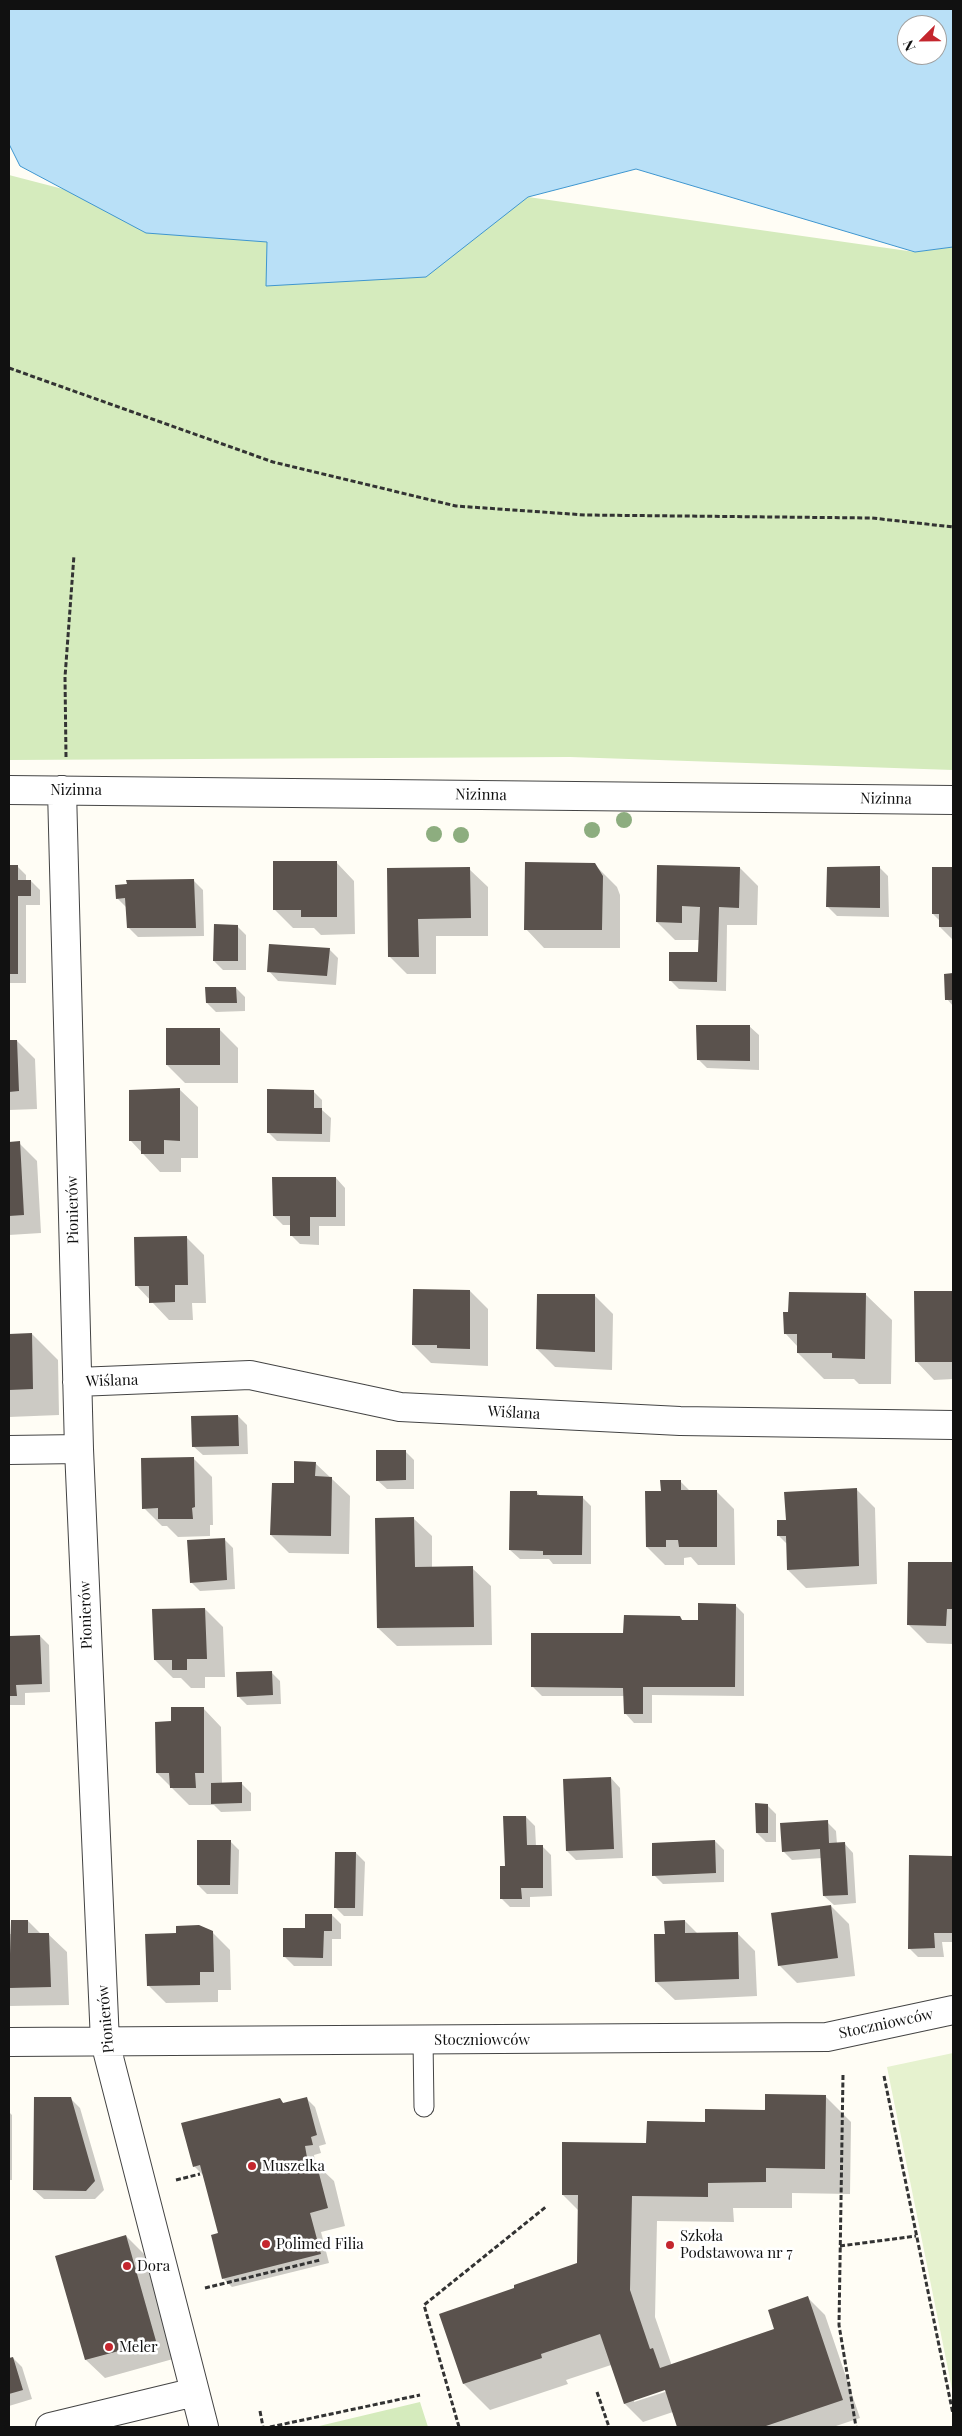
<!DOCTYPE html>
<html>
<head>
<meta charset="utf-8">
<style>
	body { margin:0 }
	#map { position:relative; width:962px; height:2436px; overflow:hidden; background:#fffdf5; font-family:"Playfair Display",serif }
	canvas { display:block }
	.frame { position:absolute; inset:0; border:10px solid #111; pointer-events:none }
	.north { position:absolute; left:897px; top:15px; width:50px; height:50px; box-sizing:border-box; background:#fff; border:1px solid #a0a0a0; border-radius:50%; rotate:247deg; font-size:14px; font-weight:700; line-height:20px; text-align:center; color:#111 }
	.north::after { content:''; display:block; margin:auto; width:18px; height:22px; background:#c4262e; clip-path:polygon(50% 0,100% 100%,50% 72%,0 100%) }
</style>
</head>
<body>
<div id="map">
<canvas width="962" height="2436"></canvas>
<div class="frame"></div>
<div class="north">N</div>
</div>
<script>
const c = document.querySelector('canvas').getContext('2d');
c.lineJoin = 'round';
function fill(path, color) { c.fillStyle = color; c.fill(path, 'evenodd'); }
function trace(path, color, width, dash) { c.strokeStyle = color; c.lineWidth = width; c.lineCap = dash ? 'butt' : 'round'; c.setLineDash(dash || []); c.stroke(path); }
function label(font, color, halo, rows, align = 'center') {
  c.font = font + ' "Playfair Display",serif'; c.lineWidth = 5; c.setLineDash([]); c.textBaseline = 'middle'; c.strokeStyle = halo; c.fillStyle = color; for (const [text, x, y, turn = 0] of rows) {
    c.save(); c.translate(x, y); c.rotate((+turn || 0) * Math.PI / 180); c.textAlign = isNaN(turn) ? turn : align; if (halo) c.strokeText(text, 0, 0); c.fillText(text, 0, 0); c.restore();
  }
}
const green = new Path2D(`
	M9 175 267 242 528 197 915 252 953 247V770L570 757 9 760Z
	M420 2402 428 2427H315Z`);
const pitch = new Path2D(`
	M953 2053V2394L887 2067Z`);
const water = new Path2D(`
	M9 9H953V247L915 252 636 169 528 197 426 277 266 286 267 242 146 233 20 166 9 144ZM907 25H937V55H907Z`);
const shadow = new Path2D(`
	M336 862 354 881 355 934 321 935 314 928H293L275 910Z
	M588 863 599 869 617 887 620 895V948H544L526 929Z
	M9 866H17L26 875V881H31L40 890V905H26V983H9Z
	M879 867 888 876 889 917 837 916 828 907Z
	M740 868 758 886 757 925H727L726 991 679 989 670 980 700 954V940H675L657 922Z
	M933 868H953V940L940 927V921L933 914Z
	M469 869 488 887V936H436V974H407L389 956 388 870Z
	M194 881 203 890 204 936 138 937 128 927 126 907 117 898Z
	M237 926 246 935V970H223L214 961Z
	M329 949 338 958 336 985 278 981 269 971Z
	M946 975H953V1006L947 999Z
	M236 988 245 997V1011L216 1012 207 1003Z
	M749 1026 759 1035V1070L707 1068 698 1059Z
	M220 1030 238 1048V1083H185L167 1065Z
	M17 1041 35 1059 37 1109 9 1110V1042Z
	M179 1089 198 1107V1158H181V1172H160L131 1141Z
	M313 1091 322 1100V1110L331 1118 330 1142 277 1141 268 1132Z
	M9 1143H19L37 1161 41 1233 9 1235Z
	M336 1178 345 1188V1226H319V1245L300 1244 291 1235V1225H283L274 1216Z
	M186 1237 204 1255 206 1303H192L193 1320H169L136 1285Z
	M470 1291 488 1309V1366L431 1363 413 1345Z
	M916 1292H953V1379L934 1380 916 1361Z
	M865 1294 892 1320 891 1384H859L854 1379H824L798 1353V1347L785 1333Z
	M595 1296 613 1314 612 1370 555 1367 537 1349Z
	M32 1334 58 1360 59 1415 9 1417V1335Z
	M238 1416 247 1425 248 1454 203 1455 193 1446Z
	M405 1451 414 1460V1489H387L377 1480Z
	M193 1458 212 1477 213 1525H210V1536L178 1537 167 1526H162L144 1508Z
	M315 1463 350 1496 349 1554 289 1553 271 1535 295 1484Z
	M680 1481 691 1492 716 1491 734 1509 735 1565H698L691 1557 684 1558V1565H665L647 1547 662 1492Z
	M857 1490 875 1508 877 1584 806 1588 788 1570 787 1544 779 1536 787 1521Z
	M537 1492 540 1496 582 1497 591 1506V1564H553L549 1559H520L510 1550Z
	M413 1518 432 1536V1568H472L491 1586 492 1645 397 1646 378 1628Z
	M224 1539 233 1548 235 1589 200 1591 191 1582Z
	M910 1563 953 1564V1644L927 1643 909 1625Z
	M735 1605 744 1614V1696L652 1695V1723H634L625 1713 624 1696H542L533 1687 625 1634 679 1617 684 1622H699Z
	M205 1609 223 1627 225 1677H205V1688H191L181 1678H173L155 1660Z
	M40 1636 49 1645 50 1692 25 1693V1705H9V1637Z
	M271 1672 280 1681 281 1704 247 1705 238 1696Z
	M203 1708 221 1727 222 1784H242L251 1793V1811L221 1812 214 1805H189L157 1773 172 1723Z
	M611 1778 620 1788 623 1858 576 1860 567 1851Z
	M767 1805 776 1814V1842H766L757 1833Z
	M526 1817 535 1826 536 1846H542L551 1855 552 1896 530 1897V1907H510L501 1898 506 1867Z
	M827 1822 836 1831 837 1844 844 1843 853 1853 856 1903 834 1905 824 1896 822 1858 792 1860 783 1851Z
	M230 1841 239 1850 238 1894H207L198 1885Z
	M715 1841 724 1850V1882L663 1884 654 1875Z
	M356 1853 365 1862 363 1916H344L335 1907Z
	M911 1857H953V1942H942L944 1957H918L909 1948Z
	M831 1906 849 1924 855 1976 797 1983 779 1965Z
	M332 1915 341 1924V1939H332V1966H294L285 1957 306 1929Z
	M28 1921 41 1934H48L67 1952 69 2005 9 2006V1934H12Z
	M685 1921 698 1934 737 1933 755 1951 757 1996 675 2000 656 1982 666 1935Z
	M212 1932 230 1950 231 1990H218V2002L166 2003 148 1985Z
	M825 2096 851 2122 850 2194 792 2193V2208H733L734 2222 657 2221 655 2317 672 2366 776 2330 807 2297 825 2315 860 2418 833 2427H678L673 2412 643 2422 625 2404 611 2365 566 2380 568 2384 490 2410 464 2384 441 2315 516 2289 578 2264 579 2211 563 2195 647 2144 706 2123ZM670 2387 671 2390 634 2402V2400Z
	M306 2098 315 2107 326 2144 319 2146 321 2153 314 2155 315 2163 334 2181 345 2226 321 2232 329 2263 232 2287 223 2278 220 2234 203 2175 194 2166 280 2099 284 2104Z
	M71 2099 80 2108 104 2190 95 2199H44L34 2190Z
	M9 2112 12 2115V2180H9Z
	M126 2236 144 2254 173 2359 105 2378 86 2360 57 2257Z
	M13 2358 22 2367 32 2399 9 2406V2359Z`);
const building = new Path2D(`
	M273 861H337V917H301V910H273Z
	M525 862 595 863 603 876 602 930H524Z
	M9 865H18V880H31V896H18V974H9Z
	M657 865 740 867 739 908 719 907 717 982 669 981V952H698L700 907 682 906V923L656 922Z
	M880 866V908L826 907 827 867Z
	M470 867 471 918 418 919 419 957H388L387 868Z
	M932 867H953V927H939V914H932Z
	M194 879 196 928H127L125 898 116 899 115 885 127 884 126 880Z
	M214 924 238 925V961H213Z
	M269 944 330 948 327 976 267 972Z
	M953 973V1000H945L944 974Z
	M205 987H236L237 1003H206Z
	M696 1025H750V1061L697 1060Z
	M166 1028H220V1065H166Z
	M9 1040H17L19 1091 9 1092Z
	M180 1088V1141L164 1140V1154H141V1141H129V1090Z
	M267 1089 314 1090V1108H322V1134L267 1133Z
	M20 1141 24 1215 9 1216V1142Z
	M272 1177H336V1217H310V1236H290V1216H273Z
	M187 1236 188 1285H175V1302L149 1303V1286H135L134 1237Z
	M413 1289 470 1290V1349L437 1348V1345H412Z
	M914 1291H953V1362H915Z
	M789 1292 866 1293 865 1359 832 1358V1353H797V1334H784L783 1312H788Z
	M537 1294H595V1352L536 1349Z
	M32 1333 33 1389 9 1390V1334Z
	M238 1415 239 1446 192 1447 191 1416Z
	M376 1450H406V1480L376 1481Z
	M194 1457 195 1507 192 1508 193 1519H158V1508L142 1509 141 1458Z
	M294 1461 316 1462 315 1476 332 1477 331 1536 270 1535 272 1483H294Z
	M660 1480H681V1490H717V1547H679L678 1540H666V1547H646L645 1491H661Z
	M857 1488 859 1566 787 1570 786 1536H777V1520H786L784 1492Z
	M510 1491H537V1495L583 1496 582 1555H543V1551L509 1550Z
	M414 1517 415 1567 473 1566 474 1627 377 1628 375 1518Z
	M225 1538 227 1580 190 1583 187 1540Z
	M908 1562H953V1609H947L946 1626 907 1625Z
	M698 1603 736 1604 735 1687H643V1714H624L623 1688 531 1687V1633H623L624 1615 680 1616 682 1620H698Z
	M205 1608 207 1659H187V1670H172V1660H154L152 1609Z
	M40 1635 42 1684 16 1685 17 1696H9V1636Z
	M272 1671 273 1695 237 1697 236 1672Z
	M171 1707H204V1773H195L196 1788H170L169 1773H156L155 1722 171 1721Z
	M611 1777 614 1849 566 1851 563 1779Z
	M242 1782V1803L211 1804V1783Z
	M755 1803 768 1804V1833H756Z
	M503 1816H526L527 1845H543V1888H521L522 1899H500V1866H505Z
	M828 1820 829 1843 845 1842 848 1895 823 1896 820 1849 782 1852 780 1823Z
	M197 1840H231L230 1885H197Z
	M715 1840 716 1873 652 1876V1843Z
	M335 1852H356L355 1908H334Z
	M909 1855 953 1856V1933H934L935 1948 908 1949Z
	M831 1905 838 1958 778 1966 771 1913Z
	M305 1914H332V1931H324L323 1958 283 1957V1928H305Z
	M11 1920H28V1933H49L51 1987 9 1988Z
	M685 1920V1933L738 1932 739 1979 655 1982 654 1934H665L664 1921Z
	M199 1925 213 1931 214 1972H200V1985L147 1986 145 1934 176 1933V1926Z
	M765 2094 826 2095 825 2169 766 2168V2182L708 2183V2197L632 2196 630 2290 650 2349 653 2348 660 2368 774 2329 768 2310 808 2296 843 2400 763 2427H677L665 2390 624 2404 600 2334 541 2354 542 2358 463 2384 439 2314 514 2288V2285L577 2263 578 2195H562V2142L646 2143 647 2121 705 2122V2109L765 2110Z
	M34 2097H71L95 2181 86 2191 33 2190Z
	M307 2097 317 2135 311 2137 313 2145 305 2146 308 2163 316 2162 328 2208 310 2213 321 2254 222 2279 211 2235 218 2233 200 2165 193 2167 181 2123 280 2098 283 2103Z
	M126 2235 156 2341 85 2360 55 2256Z
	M13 2357 23 2390 9 2394V2358Z`);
const path = new Path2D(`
	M9 368 273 462 456 506 585 515 872 518 953 527
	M66 757 65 677 74 555
	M843 2075 839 2325 856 2427
	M884 2076 953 2414
	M176 2180 200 2174
	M840 2246 916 2236
	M205 2288 320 2260
	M597 2392 609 2427
	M260 2411 263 2427
	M270 2427 420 2395
	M459 2427 424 2305 547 2206`);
const lane = new Path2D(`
	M423 2040 424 2107`);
const street = new Path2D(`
	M9 790 953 800
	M62 790 79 1449 105 2042 204 2427
	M77 1382 250 1375 400 1407 680 1421 953 1425
	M9 1450 79 1449
	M9 2042 827 2037 953 2010
	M50 2427 195 2392`);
const trees = [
	[624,820],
	[592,830],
	[434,834],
	[461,835]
];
const markers = [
	[252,2166,5,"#c4262e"],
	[266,2244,5,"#c4262e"],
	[670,2245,5,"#c4262e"],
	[127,2266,5,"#c4262e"],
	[109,2347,5,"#c4262e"]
];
const streetNames = [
	["Nizinna",76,790],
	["Nizinna",481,795,1],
	["Nizinna",886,799,1],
	["Pionierów",73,1210,-91],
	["Wiślana",112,1381,-2],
	["Wiślana",514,1413,3],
	["Pionierów",86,1615,-92],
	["Pionierów",106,2019,-95],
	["Stoczniowców",886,2024,-12],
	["Stoczniowców",482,2040]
];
const poiNames = [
	["Muszelka",262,2166],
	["Szkoła",680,2236],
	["Podstawowa nr 7",680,2253],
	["Polimed Filia",276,2244],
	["Dora",137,2266],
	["Meler",119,2347]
];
fill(green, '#d5ebbd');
fill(pitch, '#e6f2cf');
fill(water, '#b9e0f7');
trace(water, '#3f96cf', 1);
fill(shadow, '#0003');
fill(building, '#5a524d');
trace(lane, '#444', 21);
trace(street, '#444', 30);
trace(path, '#333', 3, [5, 2.5]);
trace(lane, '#fff', 19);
trace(street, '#fff', 28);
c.fillStyle = '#8dad7f';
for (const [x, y] of trees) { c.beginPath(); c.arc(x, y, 8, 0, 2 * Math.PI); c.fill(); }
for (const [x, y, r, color] of markers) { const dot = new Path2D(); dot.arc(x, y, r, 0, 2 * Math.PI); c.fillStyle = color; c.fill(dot); trace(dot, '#fff', 2); }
label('15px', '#111', '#fff', streetNames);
label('15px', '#111', '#fff', poiNames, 'left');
</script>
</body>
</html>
